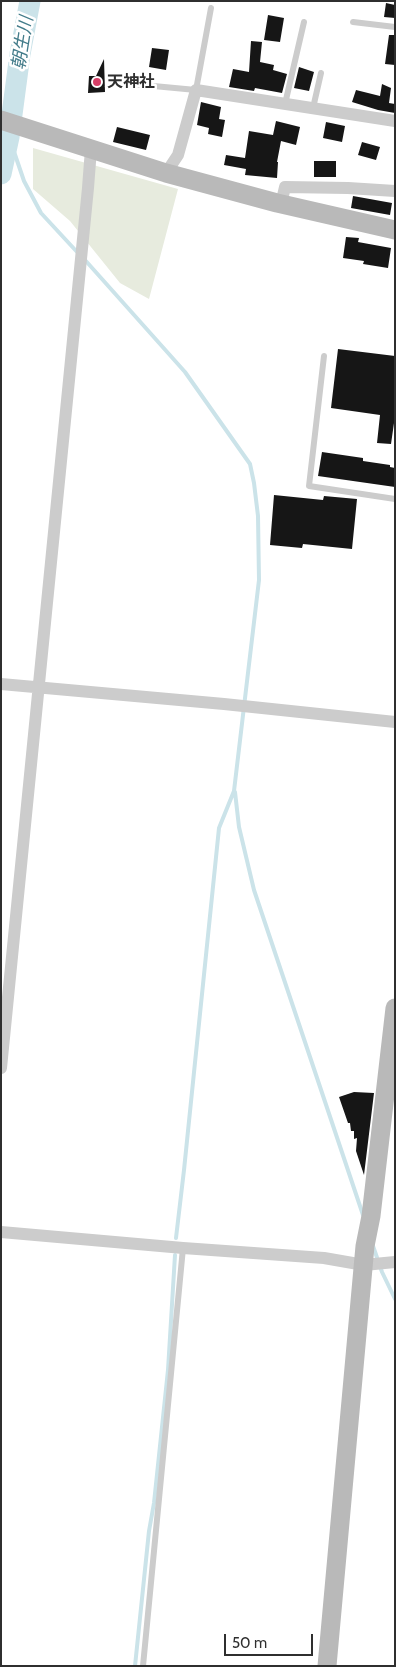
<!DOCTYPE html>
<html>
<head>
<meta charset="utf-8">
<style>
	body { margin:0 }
	#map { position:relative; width:396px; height:1667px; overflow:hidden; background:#fff; font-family:Cabin,sans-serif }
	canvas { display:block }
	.frame { position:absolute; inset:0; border:2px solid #2f2f2f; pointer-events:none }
	.scale { position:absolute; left:224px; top:1634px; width:89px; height:22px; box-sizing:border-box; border:2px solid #2f2f2f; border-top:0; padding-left:6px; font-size:15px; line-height:18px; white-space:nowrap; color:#2f2f2f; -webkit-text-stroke:4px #fff; paint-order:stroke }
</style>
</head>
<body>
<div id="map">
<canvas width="396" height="1667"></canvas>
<div class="frame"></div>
<div class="scale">50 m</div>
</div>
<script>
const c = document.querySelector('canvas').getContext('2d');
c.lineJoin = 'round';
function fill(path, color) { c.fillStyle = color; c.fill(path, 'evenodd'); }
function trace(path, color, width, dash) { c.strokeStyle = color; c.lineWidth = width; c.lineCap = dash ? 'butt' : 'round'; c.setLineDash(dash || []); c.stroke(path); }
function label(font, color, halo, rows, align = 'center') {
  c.font = font + ' Cabin,"Noto Sans JP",sans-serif'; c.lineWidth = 5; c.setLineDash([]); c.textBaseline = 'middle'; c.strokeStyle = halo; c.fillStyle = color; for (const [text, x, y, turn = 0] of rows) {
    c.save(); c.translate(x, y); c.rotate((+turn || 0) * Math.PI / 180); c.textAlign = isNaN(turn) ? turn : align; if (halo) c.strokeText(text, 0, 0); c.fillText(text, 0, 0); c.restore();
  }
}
const green = new Path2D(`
	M33 148 178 189 149 299 120 283 70 221 33 189Z`);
const stream = new Path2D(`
	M9 137 24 181 41 213 78 253
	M85 260 185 372 250 464 254 483 258 516 259 580 234 791 219 828 184 1170 176 1238
	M235 792 239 827 254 890 363 1215
	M373 1246 382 1272 395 1299
	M135 1666 149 1531 154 1503 168 1370 175 1255`);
const river = new Path2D(`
	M1 174 9 137 20 54 30 1`);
const building = new Path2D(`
	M386 3 395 5V18L384 17Z
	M268 15 284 18 280 42 264 40Z
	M389 35H395V65L385 64Z
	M251 41 262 42 260 62 274 65 273 70 287 74 282 93 255 88 254 91 229 87 233 69 249 72Z
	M152 48 169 50 166 70 149 67Z
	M104 59 105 92 88 93 89 76H96Z
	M299 67 314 72 309 91 294 88Z
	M382 84 391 88 389 103 395 104V113L378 110 352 102 356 90 380 96Z
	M201 102 221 107 219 119 225 120 222 137 208 134 209 128 197 125Z
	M276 121 300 127 296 145 281 141 277 162H278L277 178 245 175 246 169 224 165 226 155 245 158 249 131 273 135Z
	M326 122 345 126 342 142 323 138Z
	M117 127 150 135 146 150 113 142Z
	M362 142 380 147 376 160 358 155Z
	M314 161H336V177H314Z
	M353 196 392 203 390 215 351 208Z
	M346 237 359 238 358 242 391 248 388 268 363 264 364 261 343 258Z
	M338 349 395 356V416L391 444 377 443 380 415 331 408Z
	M322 452 363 458V461L390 465V467L395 468V487L318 476Z
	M274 495 323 500 324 496 357 499 352 549 303 544 302 548 270 545Z
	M354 1092 374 1093 364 1175 356 1151 357 1138 354 1139V1131H351L350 1123H348L339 1097Z`);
const lane = new Path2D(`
	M353 22 395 27
	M111 82 196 90 211 8
	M285 104 304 22
	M313 108 321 73
	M324 356 309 486 395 499
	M143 1666 183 1248`);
const street = new Path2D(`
	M166 173 178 155 196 90 395 121
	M281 204 285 187 348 188 395 191
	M1 684 224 704 395 722
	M1 1068 88 188 91 149
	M1 1232 183 1248 324 1258 364 1265 395 1262`);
const secondary = new Path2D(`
	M1 120 166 173 277 203 395 230
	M327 1666 365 1246 371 1216 395 1008`);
const markers = [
	[97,82,5,"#d73f67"]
];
const poiNames = [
	["天神社",107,82]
];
const waterNames = [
	["朝生川",23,43,-81]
];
fill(green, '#e7ebde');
trace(stream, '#cbe3e9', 4);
trace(river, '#cbe3e9', 21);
fill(building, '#161616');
trace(lane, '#ccc', 6);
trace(street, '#ccc', 12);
trace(secondary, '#b9b9b9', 19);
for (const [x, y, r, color] of markers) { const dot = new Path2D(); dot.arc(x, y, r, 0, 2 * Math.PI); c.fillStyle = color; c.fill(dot); trace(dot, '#fff', 2); }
label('bold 16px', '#2f2f2f', '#fff', poiNames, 'left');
label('italic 18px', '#437c8a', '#fff', waterNames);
</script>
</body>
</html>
